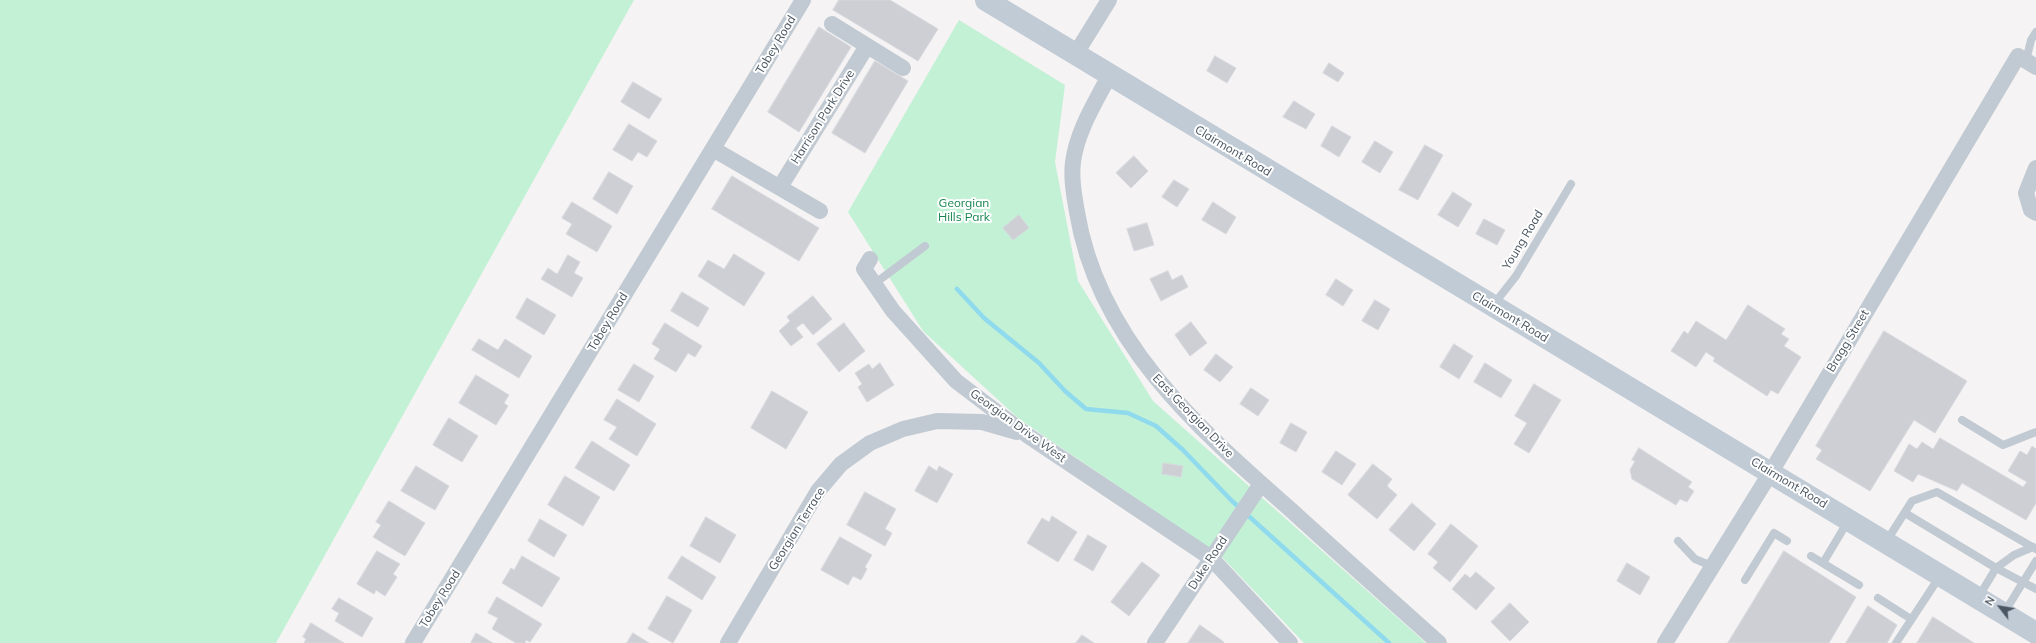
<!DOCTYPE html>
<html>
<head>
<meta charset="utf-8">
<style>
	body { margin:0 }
	#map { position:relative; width:2036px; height:643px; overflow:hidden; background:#f5f3f3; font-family:Mulish,sans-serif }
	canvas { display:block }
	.north { position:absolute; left:1980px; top:587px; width:40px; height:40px; -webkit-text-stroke:3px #fff; paint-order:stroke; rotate:301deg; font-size:11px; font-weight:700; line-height:16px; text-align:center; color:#4a5661 }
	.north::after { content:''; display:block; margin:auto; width:14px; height:18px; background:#4a5661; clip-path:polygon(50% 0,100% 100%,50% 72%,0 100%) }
</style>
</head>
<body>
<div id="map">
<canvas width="2036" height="643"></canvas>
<div class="north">N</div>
</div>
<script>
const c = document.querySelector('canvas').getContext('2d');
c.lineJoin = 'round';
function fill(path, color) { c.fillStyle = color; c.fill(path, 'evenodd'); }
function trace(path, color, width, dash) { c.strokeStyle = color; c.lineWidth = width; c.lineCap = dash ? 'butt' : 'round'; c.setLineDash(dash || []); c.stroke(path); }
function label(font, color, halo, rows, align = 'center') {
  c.font = font + ' Mulish,sans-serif'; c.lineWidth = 4; c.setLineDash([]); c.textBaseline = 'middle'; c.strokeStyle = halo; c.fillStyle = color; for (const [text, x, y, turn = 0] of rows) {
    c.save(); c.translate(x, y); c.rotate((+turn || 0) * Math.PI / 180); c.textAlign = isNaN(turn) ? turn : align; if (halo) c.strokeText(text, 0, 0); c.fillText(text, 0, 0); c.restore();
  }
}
const green = new Path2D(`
	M0 0H634L276 643H0Z
	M959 20 1065 85 1055 162 1078 281 1153 401 1426 643H1304L1221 556 1019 419 923 331 848 212Z`);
const stream = new Path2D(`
	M957 289 984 318 1039 363 1065 391 1086 409 1128 413 1156 426 1183 450 1232 501 1389 643`);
const building = new Path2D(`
	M839 0H890L938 29 918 61 833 10Z
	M819 27 851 47 799 132 768 112Z
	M1215 56 1236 68 1227 83 1207 71Z
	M875 61 908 81 865 153 832 133Z
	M1329 63 1344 73 1338 82 1323 73Z
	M633 82 662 99 649 119 621 102Z
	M1294 101 1315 114 1306 129 1283 117Z
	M629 124 657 141 647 157 638 152 632 161 613 150Z
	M1332 126 1351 137 1339 157 1321 146Z
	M1375 141 1393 152 1380 173 1362 162Z
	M1425 145 1443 155 1418 200 1399 190Z
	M1134 156 1148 171 1131 188 1116 173Z
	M609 172 633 186 617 214 593 199Z
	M732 176 819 228 799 261 712 209Z
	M1174 180 1189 189 1177 207 1162 197Z
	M1453 192 1472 204 1458 227 1438 215Z
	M572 202 612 226 597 252 566 234 572 224 562 218Z
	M1213 202 1236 217 1226 234 1202 220Z
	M1019 215 1029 228 1013 240 1003 228Z
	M1484 219 1505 230 1497 245 1476 234Z
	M1147 223 1154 245 1134 251 1127 229Z
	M734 254 765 273 744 306 698 276 708 260 724 269Z
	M568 255 580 262 574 273 583 278 572 297 541 279 548 268 557 274Z
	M1168 271 1172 280 1182 275 1188 287 1161 301 1150 279Z
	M1336 279 1353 290 1343 306 1326 295Z
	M682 292 709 308 698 327 671 311Z
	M813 296 832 319 813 335 803 323 796 328 803 337 791 346 779 331 790 321 787 317Z
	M527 298 556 315 544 335 516 318Z
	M1375 300 1390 309 1378 330 1362 321Z
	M1748 305 1785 329 1781 334 1789 339 1784 346 1801 357 1778 394 1771 390 1767 396 1713 361 1715 358 1706 352 1696 367 1671 351 1684 331 1688 334 1696 321 1726 340Z
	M1191 322 1207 343 1190 356 1175 335Z
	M665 323 702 346 695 357 688 353 676 372 654 359 660 349 652 344Z
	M844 323 865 351 839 372 817 344Z
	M1884 331 1967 381 1935 433 1914 420 1870 491 1816 459 1822 450 1816 446Z
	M479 339 498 350 505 339 532 356 519 378 472 350Z
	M1454 344 1473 356 1459 379 1440 367Z
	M1216 354 1233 367 1220 382 1204 370Z
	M880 363 894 385 867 402 858 387 862 384 855 373 869 364 872 369Z
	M1485 363 1512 380 1501 398 1474 382Z
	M634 364 654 376 639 402 618 390Z
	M476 375 509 395 504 403 508 406 496 425 459 403Z
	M1534 384 1561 400 1529 453 1514 444 1527 423 1515 416Z
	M1251 388 1269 400 1258 416 1240 404Z
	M772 391 808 412 786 449 751 428Z
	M617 399 656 424 637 456 609 439 617 427 604 420Z
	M449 418 478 436 462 462 433 445Z
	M1291 423 1307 432 1296 452 1280 443Z
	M1940 438 2023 487 2027 482 2008 471 2020 451 2027 455 2032 446 2036 449V503L2026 520 1962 483 1957 491 1918 474 1913 482 1894 471 1909 444 1917 449 1922 442 1933 449Z
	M592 441 630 465 614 491 575 468Z
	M1639 448 1692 482 1688 487 1694 491 1687 502 1680 499 1676 505 1632 479 1630 470 1635 461 1632 460Z
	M1336 451 1356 464 1342 485 1322 472Z
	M1163 463 1183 466 1181 477 1162 474Z
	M1373 464 1392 479 1387 486 1397 495 1377 519 1348 495Z
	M416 466 449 486 435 510 401 491Z
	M929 466 937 471 939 466 953 474 937 503 915 491Z
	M565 476 600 497 583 526 548 505Z
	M865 492 896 509 885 529 892 533 885 546 847 525Z
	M389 501 425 523 405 556 373 537 381 525 376 522Z
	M1412 503 1436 524 1414 551 1389 530Z
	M1052 516 1077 532 1058 562 1027 543 1042 518 1049 522Z
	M706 517 736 535 720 563 690 546Z
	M540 519 567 535 554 557 528 541Z
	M1451 524 1478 546 1450 582 1433 568 1438 562 1428 554Z
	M1088 535 1107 546 1093 571 1074 560Z
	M840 537 872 555 865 567 867 569 861 580 853 576 848 585 821 570Z
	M377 551 400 564 393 574 397 577 385 596 376 590 374 594 357 584Z
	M1784 551 1856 597 1829 643H1728Z
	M522 556 560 578 542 607 502 583 511 568 514 570Z
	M682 556 716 577 702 600 668 578Z
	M1142 562 1160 575 1129 616 1111 602Z
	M1627 563 1650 577 1640 595 1617 581Z
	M1476 572 1495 588 1476 610 1452 589 1465 574 1470 578Z
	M667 596 692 610 673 643 648 629Z
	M497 597 542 624 530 642 526 640 525 643H516L492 629 498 618 488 613Z
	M339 598 373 618 362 637 335 621 339 613 332 609Z
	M1510 603 1529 622 1510 641 1491 622Z
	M1868 606 1897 625 1887 643H1846Z
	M1933 617 1974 643H1917Z
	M311 623 344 643H304L306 639 303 637Z
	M1200 625 1224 642 1223 643H1188Z
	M476 633 493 643H471Z
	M633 633 649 643H627Z
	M1082 635 1094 643H1076Z`);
const service = new Path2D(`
	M2026 61 2031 40 2036 32
	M874 284 925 246
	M1494 304 1516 276 1571 184
	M1962 420 2003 445 2036 432
	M1905 513 1996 568 2036 589
	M1678 541 1695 559 1712 566
	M1886 542 1912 501 1937 492 2036 549
	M1811 556 1859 585
	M1823 563 1848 521
	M1745 580 1774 533 1787 541
	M1878 598 1911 619
	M1978 598 1996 568 2014 555 2033 547
	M2004 613 2036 561
	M1896 643 1940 576`);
const minor = new Path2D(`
	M832 24 903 68
	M1075 55 1109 0
	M1109 76C1095 103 1077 131 1073 162 1071 178 1074 195 1077 212 1098 341 1198 428 1291 510 1340 555 1390 599 1439 643
	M713 149 820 211
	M2036 168 2026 193 2031 210 2036 213
	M780 187 867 46
	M870 259 864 269 893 311 956 381 1027 435 1211 558 1290 643
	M413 643 803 0
	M728 643 818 491 841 464 870 443 903 429 937 421 982 422 1017 432
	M1155 643 1261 484
	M1665 643 1771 472 2018 56 2036 67`);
const secondary = new Path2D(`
	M986 0 2036 633`);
const streetNames = [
	["Tobey Road",776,45,-59],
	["Harrison Park Drive",823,117,-58],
	["Clairmont Road",1233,151,31],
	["Young Road",1523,240,-59],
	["Clairmont Road",1510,317,31],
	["Tobey Road",608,322,-59],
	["Bragg Street",1848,341,-59],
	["East Georgian Drive",1193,416,46],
	["Georgian Drive West",1018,426,36],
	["Clairmont Road",1789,483,31],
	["Georgian Terrace",797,529,-58],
	["Duke Road",1208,563,-57],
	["Tobey Road",440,599,-58]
];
const parkNames = [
	["Georgian",964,203],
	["Hills Park",964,217]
];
fill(green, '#c3f1d5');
trace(stream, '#90daee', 4.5);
fill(building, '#cdcfd5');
trace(building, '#d7d9de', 1);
trace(service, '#c1cad2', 8);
trace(minor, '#c1cad2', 16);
trace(secondary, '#c1cbd6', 22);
label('12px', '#4a5661', '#fff', streetNames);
label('12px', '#17864f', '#fff', parkNames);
</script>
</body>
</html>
